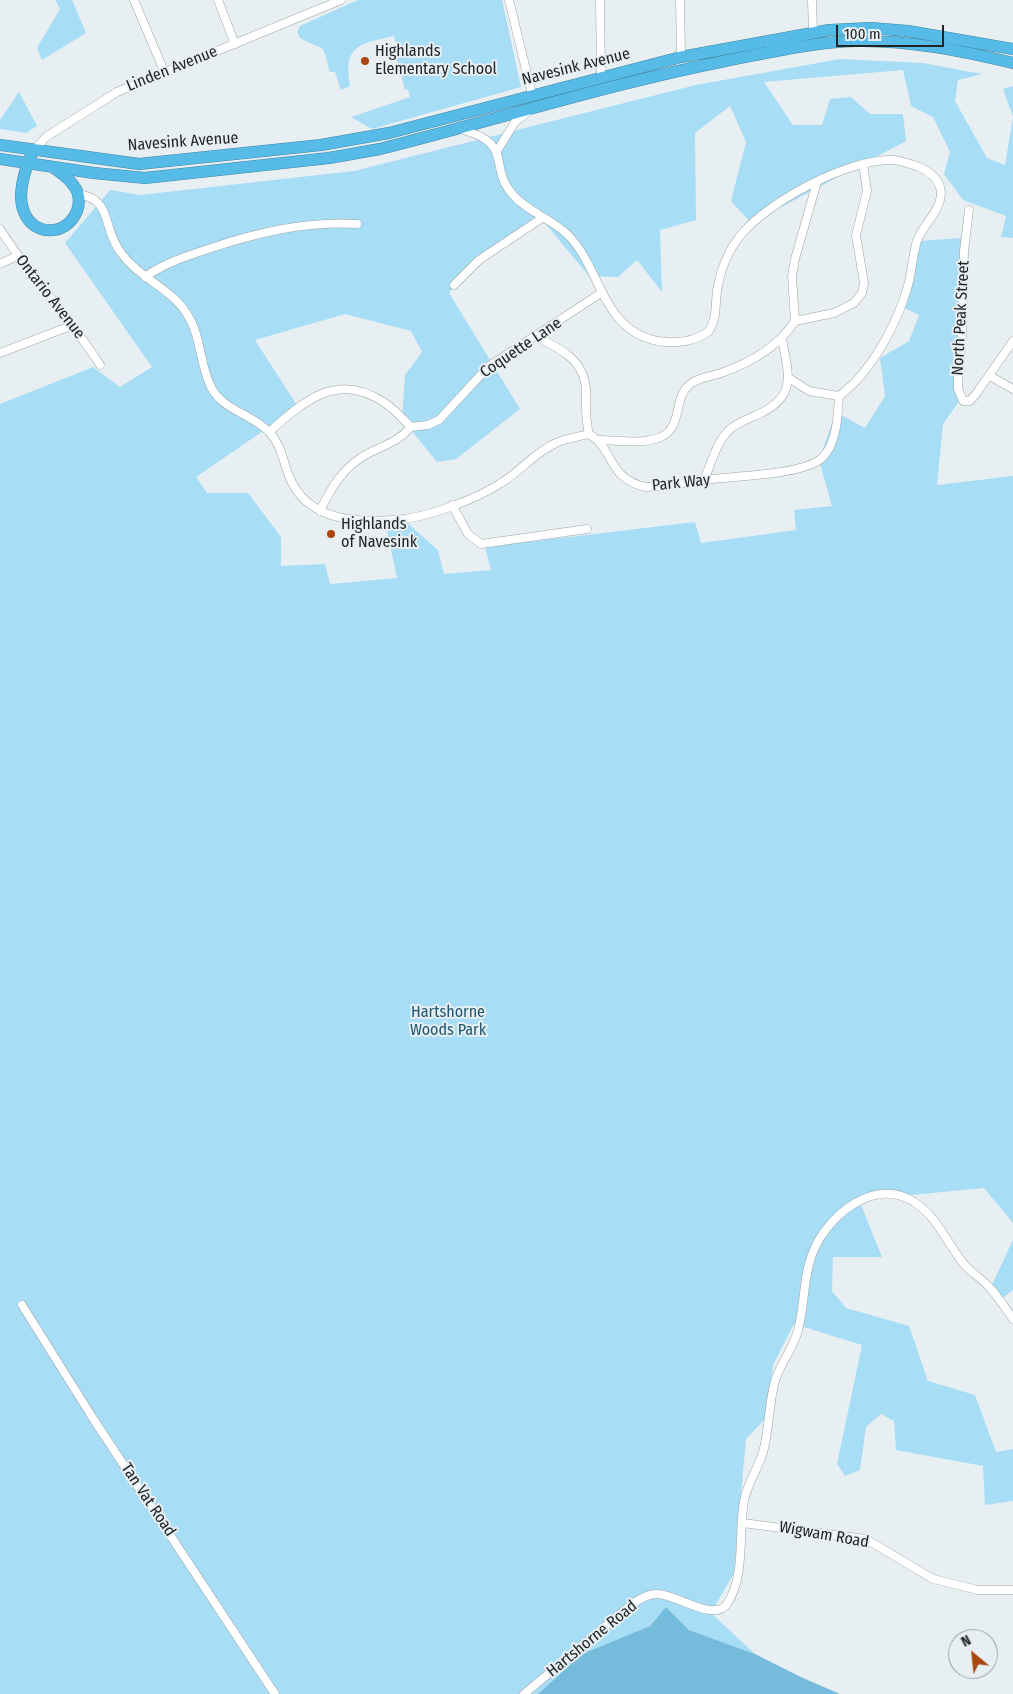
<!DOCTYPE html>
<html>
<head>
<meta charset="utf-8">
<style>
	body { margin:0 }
	#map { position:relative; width:1013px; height:1694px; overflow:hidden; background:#e7eff3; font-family:"Fira Sans Condensed",sans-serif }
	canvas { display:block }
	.north { position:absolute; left:948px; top:1629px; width:50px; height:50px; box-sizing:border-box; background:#e7eff3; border:1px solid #989ea1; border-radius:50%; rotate:332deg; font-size:14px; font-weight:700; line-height:20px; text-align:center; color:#212425 }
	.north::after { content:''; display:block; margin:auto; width:18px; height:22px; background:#aa470e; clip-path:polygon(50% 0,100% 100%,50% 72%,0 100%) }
	.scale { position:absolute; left:836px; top:25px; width:108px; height:22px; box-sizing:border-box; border:2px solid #212425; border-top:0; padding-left:6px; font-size:15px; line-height:18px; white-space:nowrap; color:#212425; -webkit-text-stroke:4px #e7eff3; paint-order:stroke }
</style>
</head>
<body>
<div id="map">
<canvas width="1013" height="1694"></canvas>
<div class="north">N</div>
<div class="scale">100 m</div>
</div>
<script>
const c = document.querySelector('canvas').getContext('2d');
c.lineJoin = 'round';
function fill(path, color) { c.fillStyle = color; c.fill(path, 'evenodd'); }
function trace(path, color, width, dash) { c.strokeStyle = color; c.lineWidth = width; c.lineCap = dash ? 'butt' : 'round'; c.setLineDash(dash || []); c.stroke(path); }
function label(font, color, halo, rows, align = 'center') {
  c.font = font + ' "Fira Sans Condensed",sans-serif'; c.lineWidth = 4; c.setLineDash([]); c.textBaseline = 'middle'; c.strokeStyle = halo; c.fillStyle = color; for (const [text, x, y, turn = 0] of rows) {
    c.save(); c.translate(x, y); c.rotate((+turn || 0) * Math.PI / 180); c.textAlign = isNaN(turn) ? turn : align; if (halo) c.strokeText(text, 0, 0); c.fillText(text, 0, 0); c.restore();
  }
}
const green = new Path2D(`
	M55 0H72L86 33 42 60 37 48 60 9Z
	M358 0H502L521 87 372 129 351 117 410 97 408 89 405 90 396 57 399 56 394 36C358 44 343 46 350 86L341 90 335 72H330C322 40 325 52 300 38L297 32 300 26Z
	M840 59 923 63 982 74 958 80 955 101 987 158 1005 165 1013 117 1003 89 1013 86V238L1001 237 1006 216 963 200 944 174 950 152 933 117 911 106 903 70 764 82 793 125H822L830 99 851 97 870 114H903L906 141 751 223 731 201 746 142 730 106 695 133 696 220 660 230 662 292 637 260 618 277 589 276 544 222 474 261 449 293 520 409 456 459 437 462 402 419 405 375 422 352 411 331 345 314 255 340 298 407 196 477 207 493H248L281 537V566L325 564 330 584 397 578 386 525 405 521 438 550 444 574 491 570 485 547 695 522 701 543 796 530 794 510 832 506 819 460 836 412 865 428 885 396 880 358 909 341 919 315 901 306 919 241 961 238 960 400 943 424 937 485 1013 476V1223L984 1188 859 1200 882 1257H833L832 1291 846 1308 909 1326 928 1381 975 1395 996 1452 1013 1449V1501L985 1505 983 1466 896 1450 894 1421 881 1414 866 1427 860 1470 845 1476 837 1464 862 1345 794 1324 773 1365 766 1418 746 1439 734 1573 711 1613 755 1654 689 1630 666 1607 650 1626 582 1654 538 1694H0V404L93 367 120 387 152 367 65 243 110 190 140 195 354 171 696 85Z
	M19 92 37 126 26 133 0 129V120Z
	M1013 1240V1290L1000 1300 990 1289Z`);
const water = new Path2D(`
	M666 1607 689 1630 755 1654 803 1678 840 1694H538L582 1654 650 1626Z`);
const minor = new Path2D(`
	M134 0 164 71
	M218 0 235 44
	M509 0 532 94
	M600 0 601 77
	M680 0 681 57
	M812 0 813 32
	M460 129C516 144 487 166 513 195 528 212 552 219 568 235 603 270 602 337 666 342 681 343 696 341 709 331 717 318 715 306 717 291 720 272 728 251 740 236 767 202 849 158 893 160 902 161 911 164 919 167 928 171 937 177 940 187 946 206 923 224 917 241 912 257 912 273 907 289 896 326 870 374 839 396L809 391 789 378
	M34 150 46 137 117 92 341 0
	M497 151 515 122 529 111
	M78 194C114 200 101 227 121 253 139 278 171 288 187 314 202 337 199 365 212 389 225 411 252 414 269 432 281 444 283 461 289 476 306 520 354 523 395 520 426 518 475 500 501 483 521 471 535 452 556 443 566 438 578 437 589 434
	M969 210 964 251 962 335 958 378V389L963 401H970L976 394 1013 341
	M0 229C30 277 70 317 100 365
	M0 264 17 256
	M145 277C163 264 184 257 205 250 255 233 304 221 357 224
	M454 285 479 260 542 218
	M795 321 834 313 854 303 862 293 864 283 856 235 867 191 863 164
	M795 321 792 276 795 259 817 182
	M536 337C560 348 585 360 586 391 586 407 585 419 589 434 615 449 606 477 645 487 664 487 683 483 702 480 730 476 801 476 822 458 837 444 838 414 839 396
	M0 353 73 325
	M990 376 1013 389
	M269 432C305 400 338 371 385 403 395 410 403 419 411 427L428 425 439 420 489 366 601 293
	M599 440C618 440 643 445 661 437 683 427 673 399 689 385 698 377 710 377 721 373 750 363 778 347 795 321
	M704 480C711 464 716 444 728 431 736 423 748 419 759 414 798 396 788 373 782 339
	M452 505 468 534 481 544 587 529
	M320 511C331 487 345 465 369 453 385 445 399 441 411 427
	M22 1305 94 1420 275 1694
	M743 1523 866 1539 933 1579 978 1590H1013
	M524 1694 632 1604C640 1599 648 1594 656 1594 675 1593 714 1623 727 1604 746 1576 738 1533 744 1501 747 1484 758 1469 763 1452 770 1428 768 1402 776 1378 782 1361 794 1347 798 1330 805 1305 803 1276 813 1252 827 1216 875 1176 914 1202 937 1216 947 1243 963 1263 971 1273 983 1279 991 1289 999 1298 1006 1309 1013 1319`);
const highway = new Path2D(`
	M0 145 139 164 321 145 389 133 681 57 829 30 871 28 908 31 1013 49
	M31 156C24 172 17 196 24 212 34 237 67 236 77 211 80 202 80 194 74 186 69 178 61 173 54 168
	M0 159 94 173 145 178 329 158 380 149C495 120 609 84 725 61 768 53 812 42 856 41 909 40 962 51 1013 63`);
const markers = [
	[365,61,5,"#aa470e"],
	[331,534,5,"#aa470e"]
];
const poiNames = [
	["Highlands",375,52],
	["Elementary School",375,70],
	["Highlands",341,525],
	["of Navesink",341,543]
];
const streetNames = [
	["Navesink Avenue",576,67,-14],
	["Linden Avenue",172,69,-22],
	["Navesink Avenue",183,142,-4],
	["Ontario Avenue",50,297,52],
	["North Peak Street",961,318,-87],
	["Coquette Lane",521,348,-34],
	["Park Way",681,483,-6],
	["Tan Vat Road",148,1500,56],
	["Wigwam Road",824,1535,10],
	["Hartshorne Road",592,1639,-39]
];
const parkNames = [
	["Hartshorne",448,1013],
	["Woods Park",448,1031]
];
fill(green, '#a8ddf6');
fill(water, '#75bcdc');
trace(minor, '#9ca3a6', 9);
trace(highway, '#4386a2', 12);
trace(minor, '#fff', 8);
trace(highway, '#56bbe6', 11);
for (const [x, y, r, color] of markers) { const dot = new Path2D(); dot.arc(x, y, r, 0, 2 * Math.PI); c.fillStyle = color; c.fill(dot); trace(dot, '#e7eff3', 2); }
label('16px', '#212425', '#e7eff3', poiNames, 'left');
label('16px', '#212425', '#e7eff3', streetNames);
label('16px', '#1e566d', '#e7eff3', parkNames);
</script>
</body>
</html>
